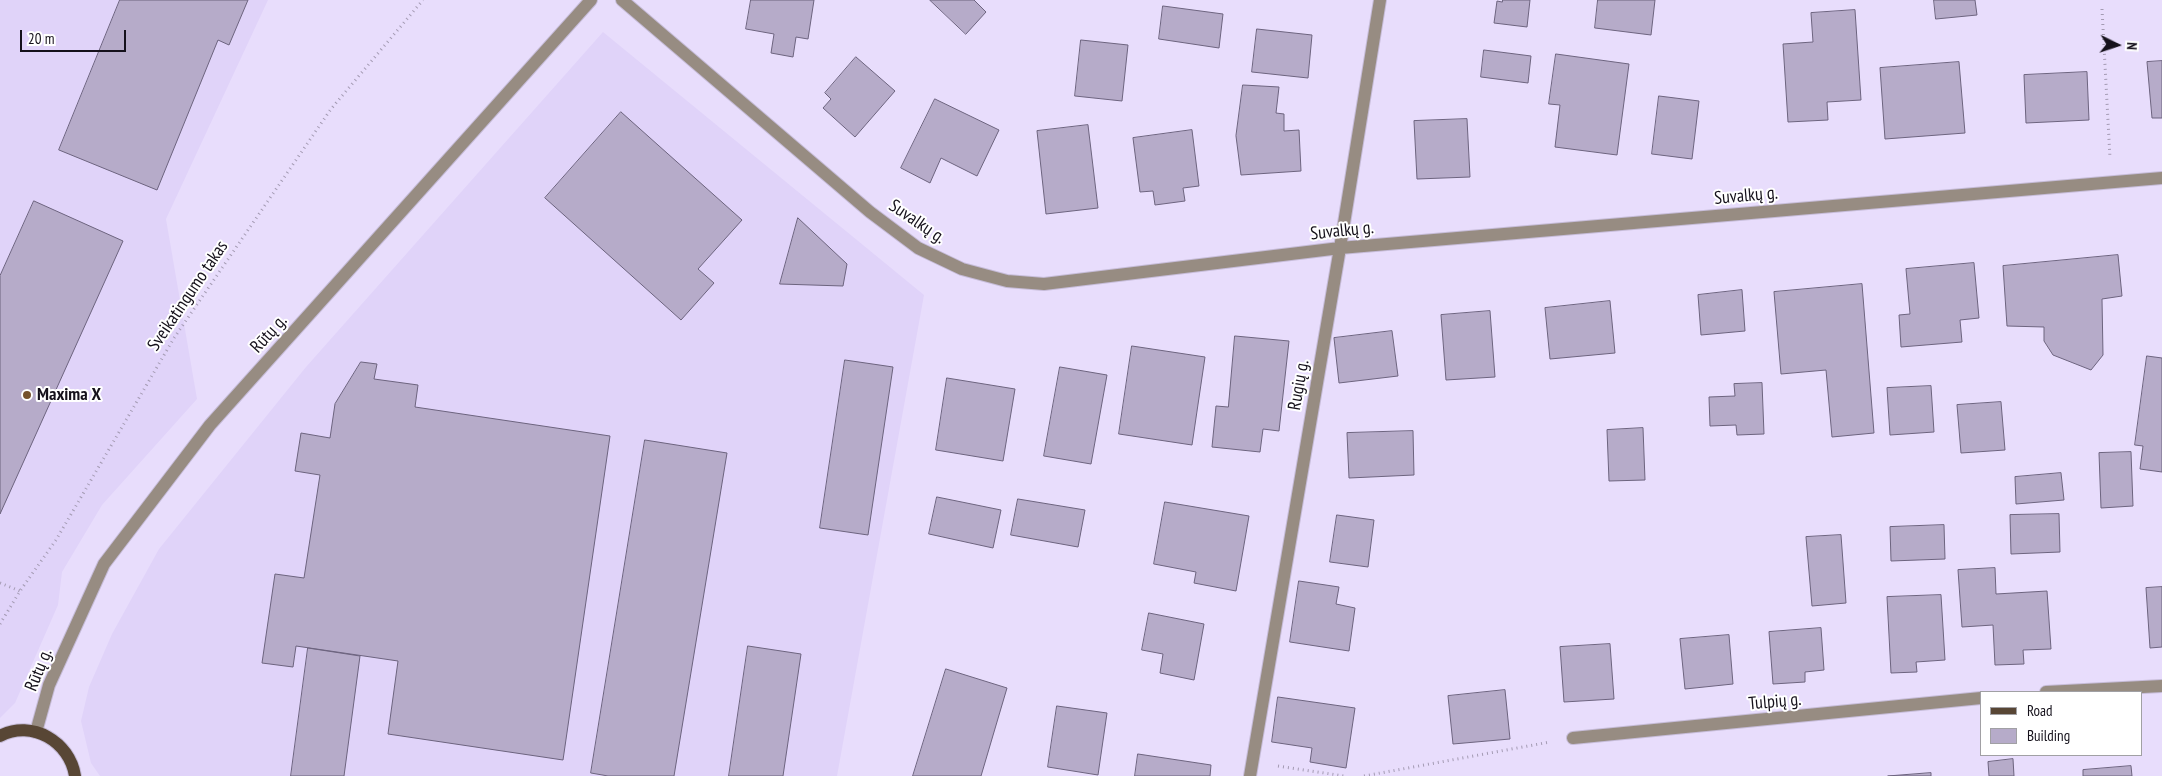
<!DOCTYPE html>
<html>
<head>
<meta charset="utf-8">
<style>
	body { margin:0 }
	#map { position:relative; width:2162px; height:776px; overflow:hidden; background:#e8ddfc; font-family:"PT Sans Narrow",sans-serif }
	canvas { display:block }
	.legend { position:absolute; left:1980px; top:691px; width:162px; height:65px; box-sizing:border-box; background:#fff; border:1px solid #a1a0a4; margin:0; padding:6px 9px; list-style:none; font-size:15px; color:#15111b }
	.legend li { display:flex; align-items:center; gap:10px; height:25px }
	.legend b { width:25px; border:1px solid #a1a0a4 }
	.north { position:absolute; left:2092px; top:20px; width:50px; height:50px; -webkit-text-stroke:4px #fff; paint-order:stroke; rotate:94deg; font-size:14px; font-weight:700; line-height:20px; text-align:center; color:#15111b }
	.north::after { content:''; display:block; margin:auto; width:18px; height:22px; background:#15111b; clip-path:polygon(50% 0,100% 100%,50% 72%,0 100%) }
	.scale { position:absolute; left:20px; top:30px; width:106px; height:22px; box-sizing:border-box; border:2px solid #15111b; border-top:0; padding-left:6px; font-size:15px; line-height:18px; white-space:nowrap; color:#15111b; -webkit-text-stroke:4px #fff; paint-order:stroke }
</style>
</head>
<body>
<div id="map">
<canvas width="2162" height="776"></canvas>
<ul class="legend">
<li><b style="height:6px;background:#584635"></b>Road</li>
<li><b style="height:14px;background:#b6abc9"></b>Building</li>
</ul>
<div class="north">N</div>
<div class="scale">20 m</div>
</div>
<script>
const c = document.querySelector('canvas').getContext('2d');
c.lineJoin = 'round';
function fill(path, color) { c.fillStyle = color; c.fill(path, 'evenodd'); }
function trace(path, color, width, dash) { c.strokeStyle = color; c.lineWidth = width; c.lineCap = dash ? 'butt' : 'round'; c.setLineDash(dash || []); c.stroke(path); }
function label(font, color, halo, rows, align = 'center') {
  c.font = font + ' "PT Sans Narrow",sans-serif'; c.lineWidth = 4; c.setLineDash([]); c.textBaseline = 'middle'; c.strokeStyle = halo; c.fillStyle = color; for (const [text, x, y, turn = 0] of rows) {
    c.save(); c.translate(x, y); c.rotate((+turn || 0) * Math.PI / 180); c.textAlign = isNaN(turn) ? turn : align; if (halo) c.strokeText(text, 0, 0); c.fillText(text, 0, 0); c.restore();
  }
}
const built = new Path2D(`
	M0 0H268L166 219 197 399 102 505 62 572 58 605 15 703 0 718Z
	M603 32 924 295 837 776H100L91 763 81 721 89 687 112 634 159 549 306 367Z`);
const building = new Path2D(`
	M120 0H248L229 45 218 40 157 190 59 150Z
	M751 0H814L808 39 796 37 793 57 771 53 774 34 746 29Z
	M930 0H974L986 12 966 34Z
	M1503 0H1530L1527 27 1494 23 1497 1 1502 2Z
	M1598 0H1655L1651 35 1595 28Z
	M1934 0H1975L1977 15 1936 19Z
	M1163 6 1223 14 1219 48 1159 39Z
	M1855 10 1861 100 1827 102 1828 120 1788 122 1783 44 1813 42 1811 13Z
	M1257 29 1312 35 1308 78 1252 72Z
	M1081 40 1128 45 1122 101 1075 96Z
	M1484 50 1531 56 1528 83 1481 77Z
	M1556 54 1629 64 1617 155 1555 147 1560 105 1549 104Z
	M856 57 895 91 855 137 823 108 831 99 825 93Z
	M2162 61V118H2152L2147 62Z
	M1959 62 1965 133 1885 139 1880 68Z
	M2087 72 2089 120 2026 123 2024 75Z
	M1243 85 1279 87 1276 113 1284 114V131L1299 130 1301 171 1241 175 1236 136Z
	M1659 96 1699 101 1692 159 1652 154Z
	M935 99 999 130 977 176 941 158 930 183 901 168Z
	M621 112 742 220 698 269 714 283 681 320 545 198Z
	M1467 119 1470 177 1417 179 1414 121Z
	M1088 125 1098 208 1046 214 1037 131Z
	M1192 130 1199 186 1183 188 1185 201 1155 205 1153 191 1140 192 1133 138Z
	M34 201 123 241 0 514V276Z
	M798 218 847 264 843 286 780 284Z
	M2118 255 2122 296 2102 299 2103 355 2091 370 2053 355 2044 341V327L2007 326 2003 266Z
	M1974 263 1979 318 1960 320 1962 342 1901 347 1899 315 1910 314 1906 269Z
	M1862 284 1874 433 1832 437 1826 370 1781 374 1774 292Z
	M1742 290 1745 331 1701 335 1698 295Z
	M1610 301 1615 353 1550 359 1545 308Z
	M1490 311 1495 377 1446 380 1441 315Z
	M1392 331 1398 376 1339 383 1334 338Z
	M1235 336 1289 341 1279 431 1263 429 1260 452 1212 447 1216 406 1228 407Z
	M1132 346 1205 357 1192 445 1119 434Z
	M2147 356 2162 358V472L2140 469 2143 446 2135 445Z
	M845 360 893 367 868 535 820 528Z
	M361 362 377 364 374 379 418 385 415 407 610 436 563 760 388 734 398 661 296 646 293 667 262 663 275 574 304 578 320 475 295 471 301 433 330 438 335 404Z
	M1060 367 1107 375 1091 464 1044 456Z
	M947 378 1015 389 1003 461 936 450Z
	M1762 383 1764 434 1737 435 1736 425 1710 426 1709 397 1735 396 1734 384Z
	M1931 386 1934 432 1890 435 1887 388Z
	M2001 402 2005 450 1961 453 1957 405Z
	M1643 428 1645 480 1609 481 1607 430Z
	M1413 431 1414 475 1349 478 1347 433Z
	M645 440 727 453 674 776H608L591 773Z
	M2131 452 2133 506 2101 508 2099 453Z
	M2061 473 2064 500 2016 504 2015 477Z
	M937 497 1001 510 993 548 929 534Z
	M1018 499 1085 510 1078 547 1011 535Z
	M1165 502 1249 516 1236 591 1194 583 1196 572 1154 564Z
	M2059 514 2060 552 2011 554 2010 515Z
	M1337 515 1374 520 1368 567 1330 562Z
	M1944 525 1945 559 1891 561 1890 527Z
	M1841 535 1846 603 1812 606 1806 537Z
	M1995 568 1996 594 2047 591 2051 649 2023 650 2024 664 1995 665 1993 625 1962 627 1958 570Z
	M1299 581 1339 587 1336 604 1355 608 1349 651 1290 642Z
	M2162 587V647L2150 648 2146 588Z
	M1941 595 1945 660 1916 662 1917 672 1891 673 1887 597Z
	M1149 613 1204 624 1194 680 1160 673 1163 654 1142 650Z
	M1821 628 1824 670 1805 672V682L1773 684 1769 632Z
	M1729 635 1733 684 1685 689 1680 639Z
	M1610 644 1614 699 1564 702 1560 647Z
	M748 646 801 654 783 776H729Z
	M308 648 360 656 344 776H291Z
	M946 669 1007 688 981 776H913Z
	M1505 690 1510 739 1453 744 1448 696Z
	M1278 697 1355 708 1346 768 1310 762 1312 748 1272 742Z
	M1057 706 1107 713 1098 775 1048 767Z
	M1138 754 1211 765 1210 776H1135Z
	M2013 759 2014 776H1989L1988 762Z
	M2131 766 2132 776H2083V770Z
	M1931 773V776H1888Z`);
const path = new Path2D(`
	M2102 9 2110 158
	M0 583 20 591
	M0 624 20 591 56 540 174 338 331 109 423 0
	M1278 766 1344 776
	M1364 776 1550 742`);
const minor = new Path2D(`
	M622 0 870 212 918 248 962 269 1007 281 1044 284 1340 248 2162 178
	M2046 692 2162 686
	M36 732 49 685 104 564 210 425 591 0
	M1573 738 1981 698
	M1250 776 1340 248 1380 0`);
const major = new Path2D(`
	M0 736C32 719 70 742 75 776`);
const markers = [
	[27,395,5,"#75512b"]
];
const streetNames = [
	["Suvalkų g.",1746,196,-5],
	["Suvalkų g.",917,222,34],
	["Suvalkų g.",1342,231,-6],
	["Sveikatingumo takas",188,296,-56],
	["Rūtų g.",269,334,-48],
	["Rugių g.",1299,385,-80],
	["Rūtų g.",39,670,-68],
	["Tulpių g.",1775,702,-5]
];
const poiNames = [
	["Maxima X",37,395]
];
fill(built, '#e0d3f9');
fill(building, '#b6abc9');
trace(building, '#6d647f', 1);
trace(minor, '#c6bcd8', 14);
trace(major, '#c6bcd8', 14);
trace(path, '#a49bb3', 3, [1, 4]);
trace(minor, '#978c82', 12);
trace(major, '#584635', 12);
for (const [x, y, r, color] of markers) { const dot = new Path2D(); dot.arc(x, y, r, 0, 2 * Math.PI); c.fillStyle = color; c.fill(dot); trace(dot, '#fff', 2); }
label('18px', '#15111b', '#fff', streetNames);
label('bold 18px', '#15111b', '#fff', poiNames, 'left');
</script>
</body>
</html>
